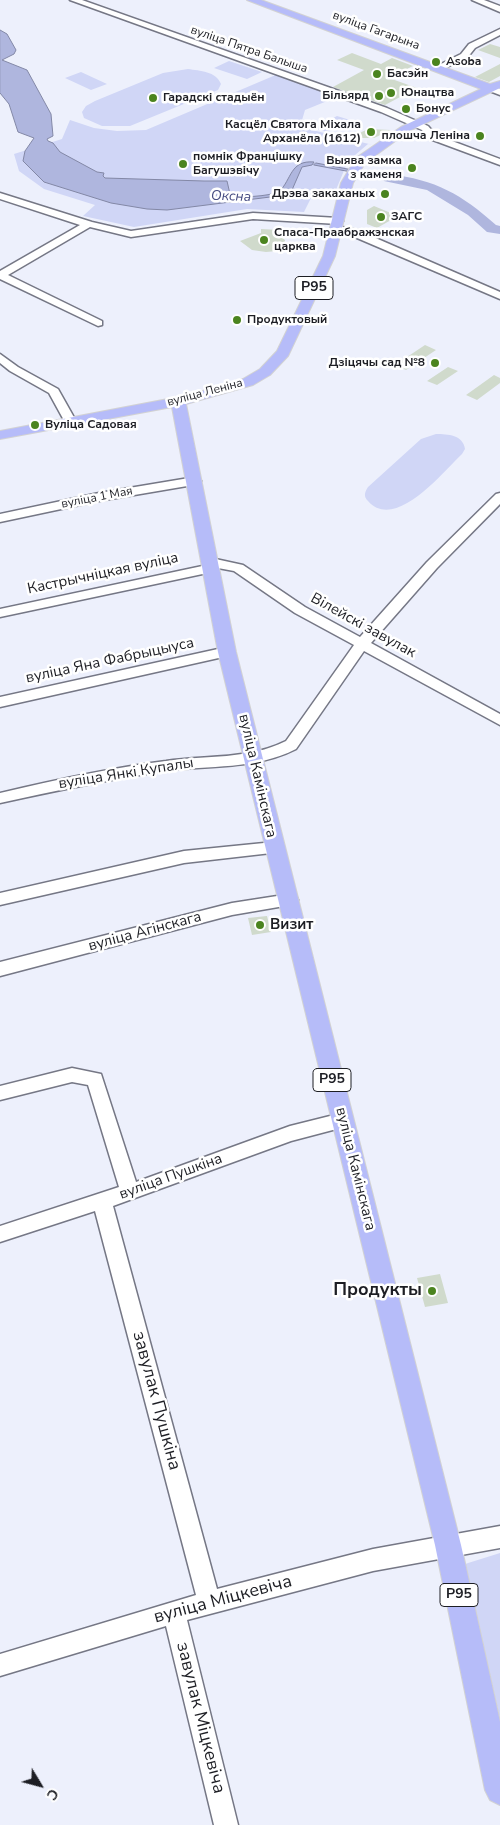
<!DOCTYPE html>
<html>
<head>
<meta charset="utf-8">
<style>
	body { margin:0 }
	#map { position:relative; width:500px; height:1825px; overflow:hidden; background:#edf0fc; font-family:"Nunito Sans",sans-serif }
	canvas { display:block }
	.north { position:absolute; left:15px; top:1760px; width:50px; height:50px; -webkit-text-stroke:4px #fff; paint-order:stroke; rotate:127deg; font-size:14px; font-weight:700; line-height:20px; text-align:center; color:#1d1e24 }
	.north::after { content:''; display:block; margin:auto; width:18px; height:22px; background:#1d1e24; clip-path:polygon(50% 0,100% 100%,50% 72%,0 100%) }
</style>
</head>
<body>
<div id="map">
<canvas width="500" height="1825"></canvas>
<div class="north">С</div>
</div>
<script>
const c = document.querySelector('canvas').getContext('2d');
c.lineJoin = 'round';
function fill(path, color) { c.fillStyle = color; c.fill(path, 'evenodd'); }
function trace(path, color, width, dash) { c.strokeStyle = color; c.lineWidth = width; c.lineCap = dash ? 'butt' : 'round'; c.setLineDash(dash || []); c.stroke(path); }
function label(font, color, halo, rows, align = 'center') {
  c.font = font + ' "Nunito Sans",sans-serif'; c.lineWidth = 5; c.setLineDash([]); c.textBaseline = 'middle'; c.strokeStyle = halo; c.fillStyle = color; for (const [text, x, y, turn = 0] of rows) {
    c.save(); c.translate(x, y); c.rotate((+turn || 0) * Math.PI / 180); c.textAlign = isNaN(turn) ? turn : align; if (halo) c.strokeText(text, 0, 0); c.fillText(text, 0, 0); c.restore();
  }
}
const green = new Path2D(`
	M229 61 262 72 247 79 214 68Z
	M188 69C200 71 216 71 221 84L218 90 130 126H102L84 118 82 112 86 106 95 101 163 73Z
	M81 72 107 84 91 90 65 78Z
	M278 74 337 97 305 110 300 127 373 145 368 144 348 161 333 197 312 196 304 212 247 209 134 227 83 216 95 205 44 189 19 171 14 154 62 139 70 120 94 128 117 131 146 130Z
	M337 116 350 120 327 132 314 128Z
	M436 434C448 434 463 435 465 449L462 454C443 472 395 532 368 501 363 496 365 492 368 487L421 439Z
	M500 1553V1719L465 1564Z`);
const water = new Path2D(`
	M0 30 7 34 16 50 14 54 2 60 27 70 51 114 53 136 47 139 48 141 53 143 60 152 97 172 104 173 103 176 105 178 204 181H227L230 194C239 199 268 196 279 192 292 179 290 160 314 162L312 165 302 167 292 190 286 195 167 210 147 209 111 203 44 182 23 161 25 151 34 138 18 132 9 104 0 93Z
	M316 163 405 180 418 182 410 183 314 165Z`);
const river = new Path2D(`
	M389 174C436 180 461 194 496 225L500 226V234L487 232 468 215 427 190 384 181 382 178Z`);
const building = new Path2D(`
	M490 44 500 47V58L478 50Z
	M352 53 381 64 392 58 413 66 389 78 417 88 385 105 333 87 364 70 337 60Z
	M500 64V76L489 82 475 77Z
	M368 129 391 130 374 138H349Z
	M374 206 398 216 377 228 367 224V210Z
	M261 229 280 230 278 234 285 240V246L277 251 266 252 252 250 240 241 261 233Z
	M425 345 436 350 406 370 395 365Z
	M448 367 458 371 437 385 427 381Z
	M494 375 500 378V383L477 400 466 395Z
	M267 916 271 932 252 935 248 918Z
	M440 1274 448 1303 425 1307 417 1278Z`);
const minor = new Path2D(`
	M70 0H82L387 108 428 126 436 135 500 159V165L430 139 422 130 381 112Z
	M472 0H484L500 6V12Z
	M500 29V35L475 48 467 58 440 70 433 68 461 54 469 44Z
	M490 85 500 89V95L487 90V86Z
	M0 193 92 222 131 231 253 213 338 218 343 221 338 224 253 219 131 237 90 227 8 275 102 321V325L98 326 0 279V271L80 225 0 199Z
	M337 226 357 230 500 292V299L350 235 333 231 332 229Z
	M0 354 18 367 58 389 76 421 74 424H66L49 393 10 371 0 363Z
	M195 477 201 481 199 484 99 501 0 522V514L99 493Z
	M500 493V504L437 568 371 643 500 714V725L364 651 296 749C255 770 210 765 165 771 110 779 55 791 0 803V793C55 780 110 768 166 761 206 755 248 760 286 741L354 645 295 613 234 571 218 568 212 572 0 617V609L207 565 204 562 211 558 243 565 305 607 360 637 427 562 496 494Z
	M227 647 234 652 232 655 0 707V697Z
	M274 842 280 844 282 848 280 852 184 863 0 905V893L184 851Z
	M290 894 296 896 298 900 296 904 232 915 0 976V962L232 903Z
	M72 1068 101 1074 136 1182 290 1126 342 1113 348 1116 351 1121 348 1126 291 1141 113 1206 217 1589 373 1549 500 1526V1548L373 1571 187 1620 238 1825H214L166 1626 0 1676V1654L196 1595 95 1211 0 1242V1226L119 1187 88 1085 72 1082 0 1100V1086Z`);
const major = new Path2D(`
	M247 0H261L490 84 500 81V88L409 131 365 163 353 183 335 256 288 356 270 375 253 385 186 404 236 652 461 1545 500 1722V1805L490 1800 485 1790 435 1545 218 652 172 407 0 439V431L189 395 243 379 260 369 277 351 323 256 341 183 356 158 401 127 481 89Z`);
const markers = [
	[436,62,5,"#4b841f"],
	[377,74,5,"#4b841f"],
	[391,93,5,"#4b841f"],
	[379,96,5,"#4b841f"],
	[153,98,5,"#4b841f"],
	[406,109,5,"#4b841f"],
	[371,132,5,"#4b841f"],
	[480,136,5,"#4b841f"],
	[183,164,5,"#4b841f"],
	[412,168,5,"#4b841f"],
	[385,194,5,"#4b841f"],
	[381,217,5,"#4b841f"],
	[264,240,5,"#4b841f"],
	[237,320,5,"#4b841f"],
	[435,363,5,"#4b841f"],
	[35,425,5,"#4b841f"],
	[260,925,5,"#4b841f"],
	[432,1291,5,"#4b841f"]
];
const farStreetnames = [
	["вуліца Гагарына",376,31,20],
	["вуліца Пятра Балыша",249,50,19],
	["вуліца Леніна",205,393,-15],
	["вуліца 1 Мая",97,498,-11]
];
const farPoinames = [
	["Asoba",446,62],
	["Басэйн",387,74],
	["Юнацтва",401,93],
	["Більярд",369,96,"right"],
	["Гарадскі стадыён",163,98],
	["Бонус",416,109],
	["Касцёл Святога Міхала",361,125,"right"],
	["Арханёла (1612)",361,139,"right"],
	["плошча Леніна",470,136,"right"],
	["помнік Францішку",193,157],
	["Багушэвічу",193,171],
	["Выява замка",402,161,"right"],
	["з каменя",402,175,"right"],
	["Дрэва закаханых",375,194,"right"],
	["ЗАГС",391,217],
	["Спаса-Праабражэнская",274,233],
	["царква",274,247],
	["Продуктовый",247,320],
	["Дзіцячы сад №8",425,363,"right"],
	["Вуліца Садовая",45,425]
];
const farWaternames = [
	["Оксна",231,197,2]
];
const shields = [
	[314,288,38],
	[332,1080,38],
	[459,1595,38]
];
const shieldNames = [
	["Р95",314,288],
	["Р95",332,1080],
	["Р95",459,1595]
];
const streetNames = [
	["Кастрычніцкая вуліца",103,574,-12],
	["Вілейскі завулак",363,626,29],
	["вуліца Яна Фабрыцыуса",110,661,-12],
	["вуліца Янкі Купалы",126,774,-9],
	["вуліца Камінскага",257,776,77],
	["вуліца Агінскага",145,932,-15],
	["вуліца Камінскага",355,1169,76],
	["вуліца Пушкіна",171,1177,-20]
];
const poiNames = [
	["Визит",270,925]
];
const nearPoinames = [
	["Продукты",422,1291]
];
const nearStreetnames = [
	["завулак Пушкіна",156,1401,75],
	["вуліца Міцкевіча",223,1600,-15],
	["завулак Міцкевіча",200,1718,76]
];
fill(green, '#d0d6f6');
fill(water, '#afb6de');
trace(water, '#8388a6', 1);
fill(river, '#afb6de');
fill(building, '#d0dacc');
trace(minor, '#757785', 3);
trace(major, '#d2d2d3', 2);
fill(minor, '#fff');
fill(major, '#b6bcf9');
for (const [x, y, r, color] of markers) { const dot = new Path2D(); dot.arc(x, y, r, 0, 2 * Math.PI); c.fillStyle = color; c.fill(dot); trace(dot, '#fff', 2); }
label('12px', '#1d1e24', '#fff', farStreetnames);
label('bold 12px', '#1d1e24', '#fff', farPoinames, 'left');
label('italic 14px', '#474d82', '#fff', farWaternames);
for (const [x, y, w] of shields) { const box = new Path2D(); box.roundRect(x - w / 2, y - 11.5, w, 23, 4); c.fillStyle = '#fff'; c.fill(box); trace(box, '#1d1e24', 1); }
label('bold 14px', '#1d1e24', null, shieldNames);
label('15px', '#1d1e24', '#fff', streetNames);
label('bold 15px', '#1d1e24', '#fff', poiNames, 'left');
label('bold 18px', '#1d1e24', '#fff', nearPoinames, 'right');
label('18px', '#1d1e24', '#fff', nearStreetnames);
</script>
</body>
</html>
